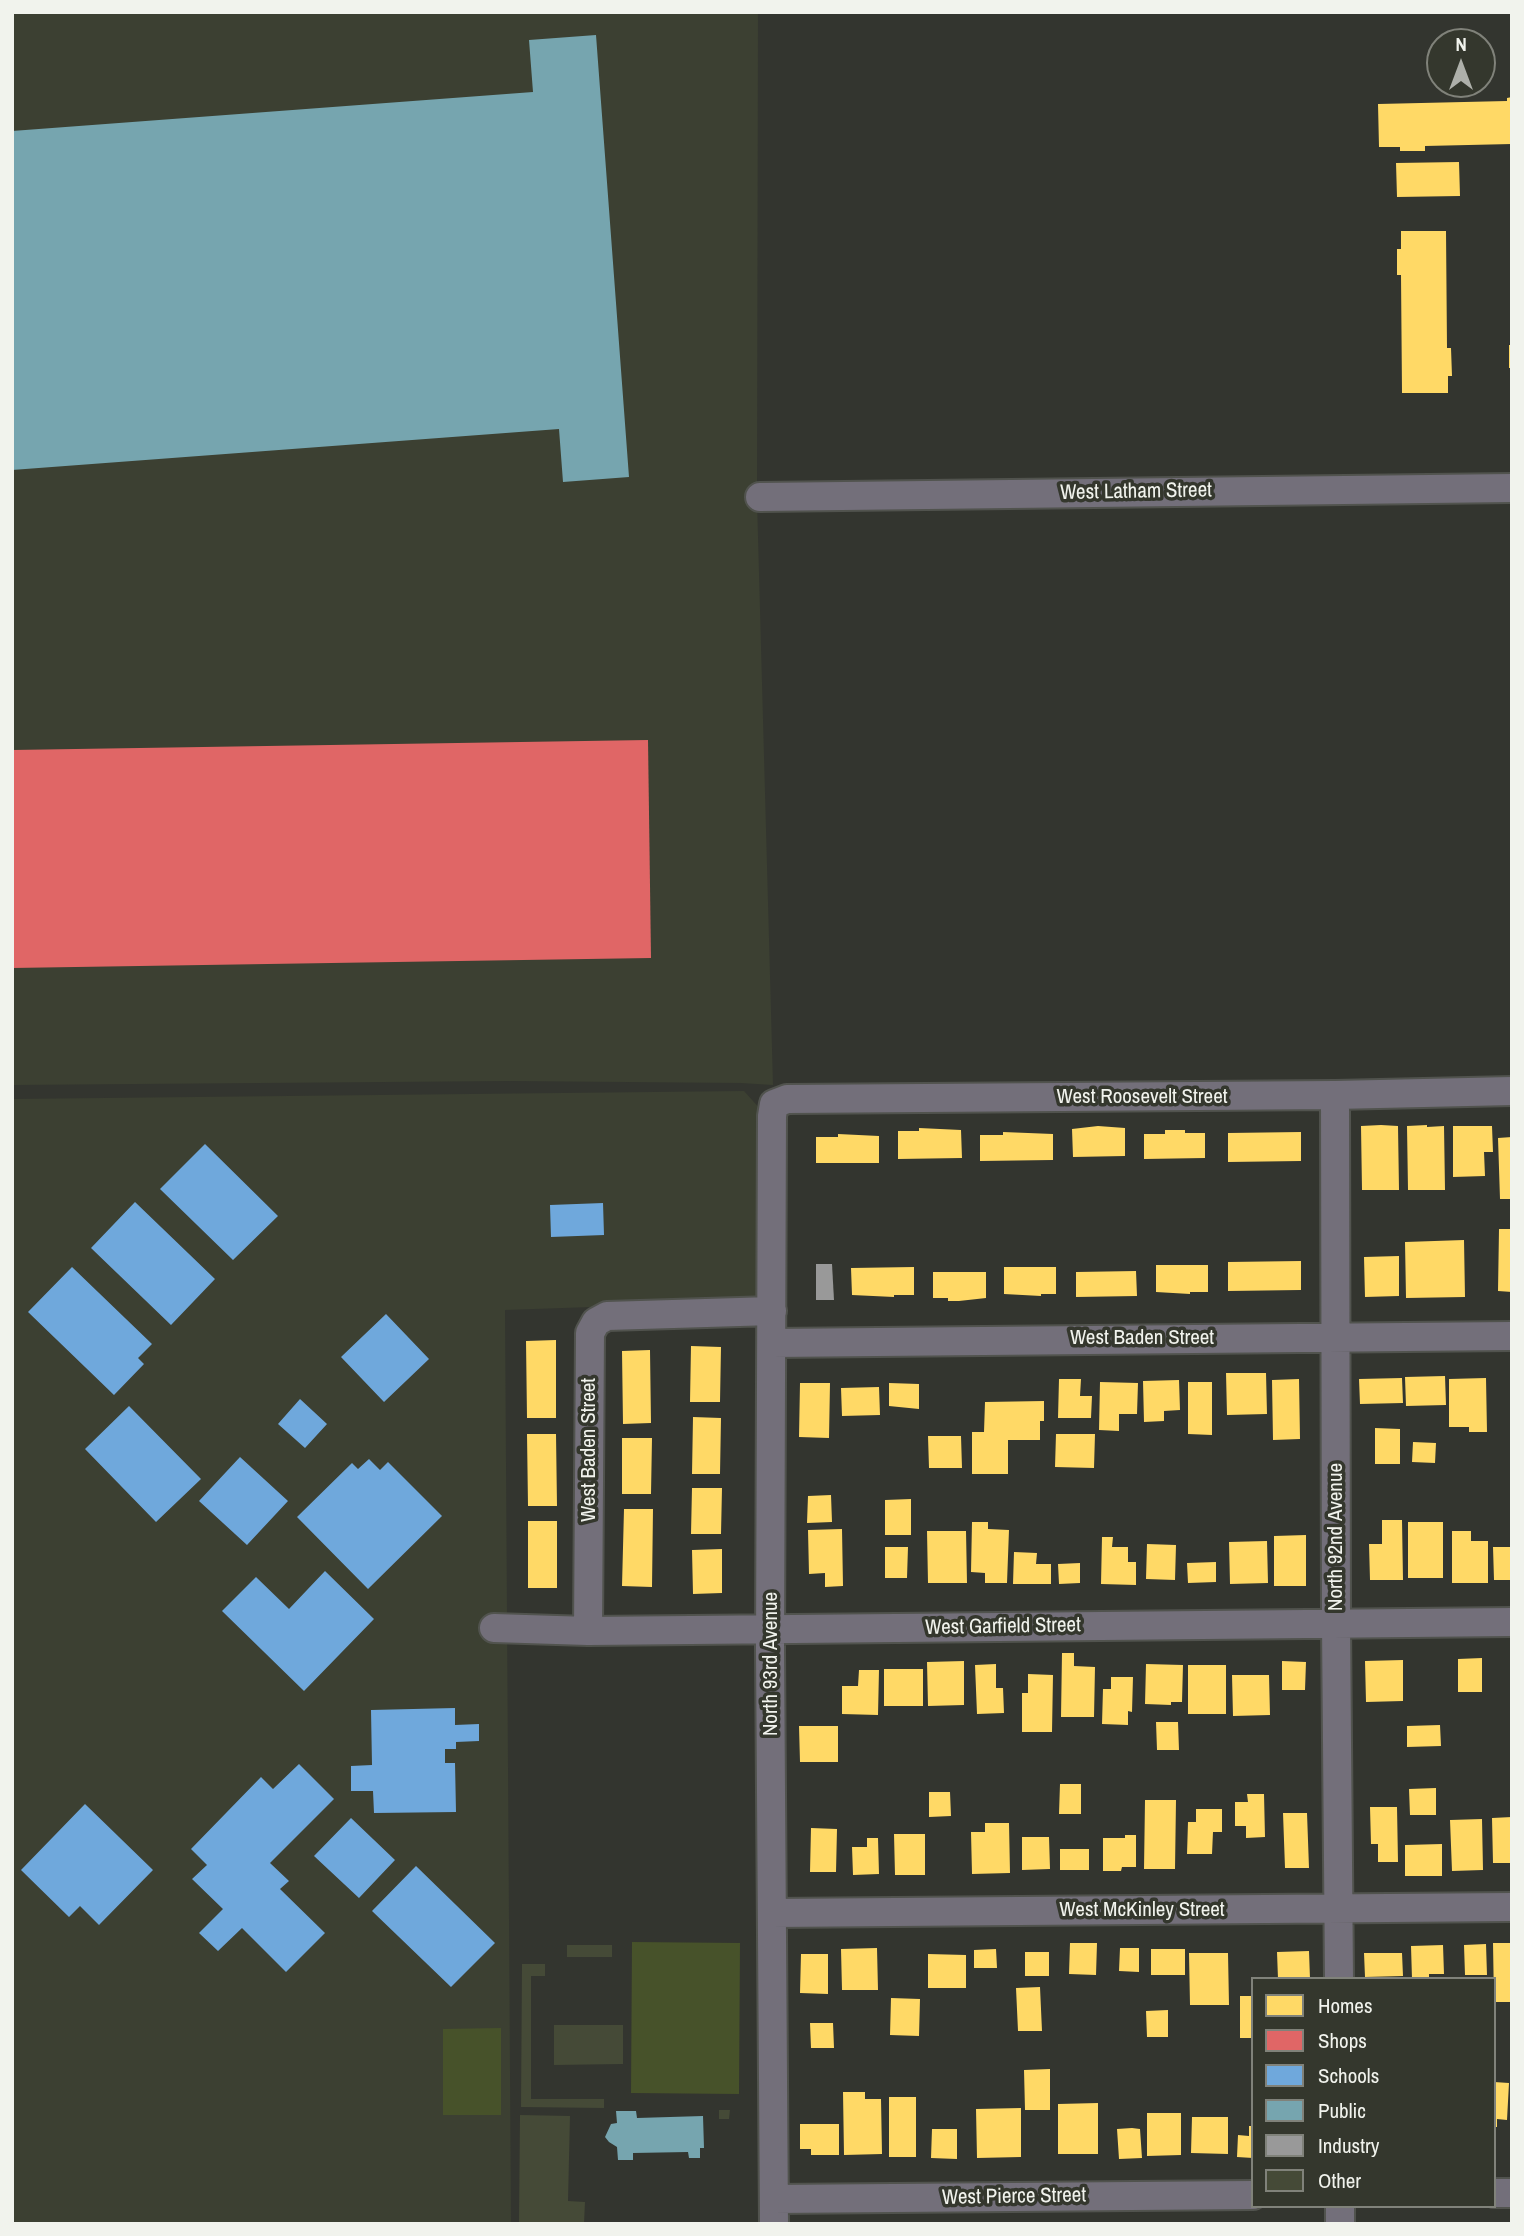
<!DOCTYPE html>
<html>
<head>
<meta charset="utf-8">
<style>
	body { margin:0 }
	#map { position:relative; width:1524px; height:2236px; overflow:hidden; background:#33352f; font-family:"Archivo Narrow",sans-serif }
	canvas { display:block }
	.frame { position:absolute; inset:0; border:14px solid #f1f3ed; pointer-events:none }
	.legend { position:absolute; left:1251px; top:1977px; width:245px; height:231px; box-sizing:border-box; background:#34372d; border:2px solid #80827a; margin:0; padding:9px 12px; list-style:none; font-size:21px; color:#f1f3ed }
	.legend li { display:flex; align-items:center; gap:14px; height:35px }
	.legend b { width:35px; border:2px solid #80827a }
	.north { position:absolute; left:1426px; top:28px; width:70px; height:70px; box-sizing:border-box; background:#34372d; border:2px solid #80827a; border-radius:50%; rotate:0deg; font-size:19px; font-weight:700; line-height:28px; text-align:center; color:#f1f3ed }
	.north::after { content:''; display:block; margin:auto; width:24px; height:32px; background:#aeb0aa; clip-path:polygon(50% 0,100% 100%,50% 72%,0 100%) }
</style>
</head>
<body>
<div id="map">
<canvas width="1524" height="2236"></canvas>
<div class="frame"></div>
<ul class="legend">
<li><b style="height:19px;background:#ffd966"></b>Homes</li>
<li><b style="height:19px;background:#e06666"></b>Shops</li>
<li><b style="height:19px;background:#6fa8dc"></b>Schools</li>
<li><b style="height:19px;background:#76a5af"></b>Public</li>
<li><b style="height:19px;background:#999"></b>Industry</li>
<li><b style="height:19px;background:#454a37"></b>Other</li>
</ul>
<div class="north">N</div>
</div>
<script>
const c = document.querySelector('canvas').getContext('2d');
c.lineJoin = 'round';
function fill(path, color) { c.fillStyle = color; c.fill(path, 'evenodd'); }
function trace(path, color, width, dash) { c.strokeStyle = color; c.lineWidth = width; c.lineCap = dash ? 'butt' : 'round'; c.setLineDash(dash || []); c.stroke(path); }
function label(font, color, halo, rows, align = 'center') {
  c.font = font + ' "Archivo Narrow",sans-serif'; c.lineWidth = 7; c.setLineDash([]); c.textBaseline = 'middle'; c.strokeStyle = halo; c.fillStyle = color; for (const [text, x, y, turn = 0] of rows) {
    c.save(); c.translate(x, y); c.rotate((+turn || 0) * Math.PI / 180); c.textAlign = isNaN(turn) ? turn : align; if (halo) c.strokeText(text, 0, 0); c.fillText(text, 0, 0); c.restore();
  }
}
const built = new Path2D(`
	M12 12H758L757 500 773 1085 741 1083 510 1081 12 1085Z
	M744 1091 762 1111 765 1301 505 1310 511 2224H12V1099Z`);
const green = new Path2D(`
	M632 1942 740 1943 739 2094 631 2093Z
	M501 2028V2115H443V2029Z`);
const homes = new Path2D(`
	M1512 97V144L1425 146V151H1400V147H1379L1378 104 1507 101V98Z
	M1459 162 1460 196 1397 197 1396 163Z
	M1401 231H1446L1447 348H1451L1452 376H1448V393H1402L1401 275H1397V249H1401Z
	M1509 345H1512V368H1509Z
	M1381 1125 1398 1126 1399 1190H1362L1361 1126Z
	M1427 1125V1127L1444 1126 1445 1190H1408L1407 1126Z
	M1098 1126 1125 1128V1156L1073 1157 1072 1129Z
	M1453 1126H1492L1493 1152H1484L1485 1176 1453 1177Z
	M919 1128 961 1130 962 1158 898 1159V1131H919Z
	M1165 1130H1185V1133H1205V1158L1144 1159V1134H1165Z
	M1003 1132 1053 1134V1160L980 1161V1135H1003Z
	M1301 1132V1161L1228 1162V1133Z
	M838 1134 879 1136V1163H816V1137H838Z
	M1512 1137V1199H1500L1498 1138Z
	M1499 1229H1512V1292L1498 1291Z
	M1464 1240 1465 1297 1406 1298 1405 1242Z
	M1399 1256V1296L1365 1297 1364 1257Z
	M1301 1261V1290L1228 1291V1262Z
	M1156 1265H1208V1292H1190V1294L1156 1292Z
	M914 1267V1295H894V1297L852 1295 851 1268Z
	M1004 1267H1056V1294H1041V1296L1004 1294Z
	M1136 1271 1137 1296 1076 1297V1272Z
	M933 1272H986V1298L959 1301H948V1298H933Z
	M556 1340V1418H527L526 1341Z
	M691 1346 721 1347 720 1402H690Z
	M650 1350 651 1423 623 1424 622 1351Z
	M1226 1373H1266L1267 1414 1227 1415Z
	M1445 1376 1446 1405 1406 1406 1405 1377Z
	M1402 1378 1403 1403 1360 1404 1359 1379Z
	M1486 1378 1487 1432H1469V1427H1449V1379Z
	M1059 1379H1081L1080 1396H1092L1091 1418H1058Z
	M1299 1379 1300 1439 1273 1440 1272 1380Z
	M1179 1380 1180 1410 1164 1411V1421L1144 1422 1143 1381Z
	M1100 1382 1138 1383 1137 1414H1119V1431L1099 1430Z
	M1188 1382H1212V1435L1188 1434Z
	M800 1383H830L829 1438 799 1437Z
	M889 1383 919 1384V1409L889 1406Z
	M879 1387 880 1415 842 1416 841 1388Z
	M1044 1401V1421H1040V1440H1008V1474H972V1432H984L985 1402Z
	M693 1417 721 1418 720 1474H692Z
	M1375 1428 1400 1429V1464H1375Z
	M527 1434H556L557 1506H528Z
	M1056 1434H1095L1094 1468 1055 1467Z
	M928 1436H961L962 1468H929Z
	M622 1438H652L651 1494H622Z
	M1413 1442 1436 1443 1435 1463 1412 1462Z
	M692 1488H722L721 1534H691Z
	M831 1495 832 1522 807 1523 808 1496Z
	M911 1499V1535H885V1500Z
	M624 1509H653L652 1587 622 1586Z
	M1382 1520H1402L1403 1580H1370L1369 1544H1382Z
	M528 1521H557V1588H528Z
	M972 1522H988V1529L1009 1530 1007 1583H985V1573L971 1572Z
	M1408 1522H1443V1578H1408Z
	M842 1529 843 1586 825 1587V1573L809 1574 808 1530Z
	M927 1531H966L967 1583H928Z
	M1452 1531H1471V1541H1488V1583H1452Z
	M1306 1535V1586H1274V1536Z
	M1102 1537H1113L1112 1547H1128V1562H1136V1585L1101 1584Z
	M1267 1541 1268 1583 1230 1584 1229 1542Z
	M1147 1544 1176 1545 1175 1580 1146 1579Z
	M885 1547H908L907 1578H885Z
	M1493 1547H1512V1580H1494Z
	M722 1549V1593L693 1594 692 1550Z
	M1014 1552 1037 1553 1036 1564H1051V1584H1013Z
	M1216 1562V1582L1188 1583 1187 1563Z
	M1080 1563V1583L1059 1584 1058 1564Z
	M1062 1653H1074V1666L1095 1667 1094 1717H1061Z
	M1482 1658V1692H1458V1659Z
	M1403 1660V1701L1366 1702 1365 1661Z
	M964 1661V1705L928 1706 927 1662Z
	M1282 1661 1306 1662 1305 1690H1282Z
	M996 1664V1688H1003L1004 1713 977 1714 975 1665Z
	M1146 1664 1183 1665 1182 1702H1171V1705L1145 1704Z
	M1188 1665H1226V1714H1188Z
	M884 1669H923V1706H884Z
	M859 1670H879L878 1715 842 1714V1686H858Z
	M1028 1674 1053 1675 1052 1732H1022V1693H1028Z
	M1232 1675H1269L1270 1715 1233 1716Z
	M1111 1677H1133L1132 1712 1128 1711V1725L1102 1724 1103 1689H1111Z
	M1156 1722H1178L1179 1750H1157Z
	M1440 1725 1441 1746 1407 1747V1726Z
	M799 1726H838V1762H800Z
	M1060 1784H1081V1814H1059Z
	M1436 1788V1815H1410L1409 1789Z
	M929 1792H950L951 1816 929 1817Z
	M1247 1794H1264L1265 1837 1246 1838V1826H1235V1802H1248Z
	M1145 1800H1176L1175 1869H1144Z
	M1370 1807H1397L1398 1862H1378V1844H1371Z
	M1196 1809H1222V1832H1213L1212 1854H1187L1188 1822H1196Z
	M1283 1813H1307L1309 1868H1285Z
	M1512 1817V1863H1493L1492 1818Z
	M1482 1819 1483 1870 1452 1871 1450 1820Z
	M985 1823H1009L1010 1873 972 1874 971 1832H985Z
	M811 1828 837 1829 836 1872H810Z
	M894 1834H925V1875H895Z
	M1125 1835H1136V1867H1122L1121 1871H1103V1838H1125Z
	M1022 1837H1049L1050 1869 1022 1870Z
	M867 1838H878L879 1874 853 1875 852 1847H867Z
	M1442 1844V1876H1405V1845Z
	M1060 1849H1089V1870H1060Z
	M1070 1943H1097L1096 1975 1069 1974Z
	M1493 1943H1512V2002H1494Z
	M1486 1944 1487 1975H1465L1464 1945Z
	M1443 1945 1444 1974H1429V1979H1412L1411 1946Z
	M877 1948 878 1990H842L841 1949Z
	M1120 1948H1139V1972L1119 1971Z
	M996 1949 997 1968H974V1950Z
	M1151 1949H1185V1975H1151Z
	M1309 1951 1310 1979H1278L1277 1952Z
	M1025 1952H1049V1976H1025Z
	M1189 1953H1228L1229 2005H1190Z
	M1364 1953H1402L1403 1976 1365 1977Z
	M801 1954H828V1994L800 1993Z
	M928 1954 966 1955V1988H928Z
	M1040 1987 1042 2031H1018L1016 1988Z
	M1240 1996H1253V2038H1240Z
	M891 1998 920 1999 919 2036 890 2035Z
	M1168 2010V2037H1147L1146 2011Z
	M810 2023H833L834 2048H811Z
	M1050 2069V2110H1025L1024 2070Z
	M1494 2082 1509 2083 1507 2120 1497 2119V2127H1494Z
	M843 2092H865V2099H881L882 2154 844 2155Z
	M889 2097H916V2157H889Z
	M1098 2103V2154H1058V2104Z
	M1021 2108V2157L977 2158 976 2109Z
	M1147 2113H1181V2155L1147 2156Z
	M1192 2117H1228V2154L1191 2153Z
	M800 2124H839V2155H811V2149H800Z
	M1249 2126H1253V2158L1237 2157 1238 2135 1249 2136Z
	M1132 2128 1140 2129 1142 2158 1119 2159 1117 2129Z
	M932 2129H957V2159L931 2158Z`);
const shops = new Path2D(`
	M648 740 651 958 12 968V750Z`);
const schools = new Path2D(`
	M205 1144 278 1216 233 1260 160 1189Z
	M135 1202 215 1279 171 1325 91 1248Z
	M603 1203 604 1235 551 1237 550 1205Z
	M72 1267 152 1344 138 1358 144 1364 114 1395 28 1312Z
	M386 1314 429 1359 384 1402 341 1357Z
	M300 1399 327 1424 305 1448 278 1424Z
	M129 1406 201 1479 156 1522 85 1449Z
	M240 1457 288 1501 247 1545 199 1501Z
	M369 1459 380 1470 388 1462 442 1516 368 1589 297 1517 352 1463 358 1469Z
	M325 1571 374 1619 304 1691 222 1611 256 1577 289 1609Z
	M455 1708V1725L479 1724V1741L456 1742V1749H445V1763H455L456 1812 374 1813 373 1791H351V1766L372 1765 371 1710Z
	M299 1764 334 1799 270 1863 289 1881 280 1889 325 1933 286 1972 242 1928 218 1951 199 1933 223 1909 192 1879 207 1865 191 1849 261 1777 273 1789Z
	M85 1804 153 1870 99 1925 80 1906 69 1917 21 1870Z
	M351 1818 395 1860 359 1898 314 1856Z
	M416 1866 495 1943 451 1987 372 1911Z`);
const public = new Path2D(`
	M596 35 629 477 563 482 559 429 12 470V131L533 92 529 40Z
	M616 2111H636L637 2118 703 2116 704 2148H700V2158H689L688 2152 633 2153V2160H618L617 2147 609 2142 605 2137 611 2124 617 2123Z`);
const industry = new Path2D(`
	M816 1264H832L834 1300H816Z`);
const building = new Path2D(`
	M567 1945H612V1957H567Z
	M522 1964H545V1976H531V2099H604V2108L521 2107Z
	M554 2025H623V2064L554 2065Z
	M719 2110H730L729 2119H719Z
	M520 2115 570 2116 568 2201 585 2202 584 2224H519Z`);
const minor = new Path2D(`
	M760 497 1512 488
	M1335 1095 1336 1623 1339 1979
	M772 1343 1512 1336
	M494 1628 588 1631 1512 1622
	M588 1631 590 1333 596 1322 607 1316 772 1311
	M772 1913 1512 1907
	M1494 2193H1512
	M774 2199 1253 2195
	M1340 2206V2224
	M774 2224 770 1648 772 1116 774 1104 787 1099 1335 1095 1512 1091`);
const streetNames = [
	["West Latham Street",1136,492,-1],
	["West Roosevelt Street",1142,1097],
	["West Baden Street",1142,1338],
	["West Baden Street",589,1450,-90],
	["North 92nd Avenue",1336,1537,-90],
	["West Garfield Street",1003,1627,-1],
	["North 93rd Avenue",771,1664,-90],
	["West McKinley Street",1142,1910],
	["West Pierce Street",1014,2197,-1]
];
fill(built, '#3c4032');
fill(green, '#47522a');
fill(homes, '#ffd966');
fill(shops, '#e06666');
fill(schools, '#6fa8dc');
fill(public, '#76a5af');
fill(industry, '#999');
fill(building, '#454a37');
trace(minor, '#51534e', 32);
trace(minor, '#736f7a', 28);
label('21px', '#f1f3ed', '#34372d', streetNames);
</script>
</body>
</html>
